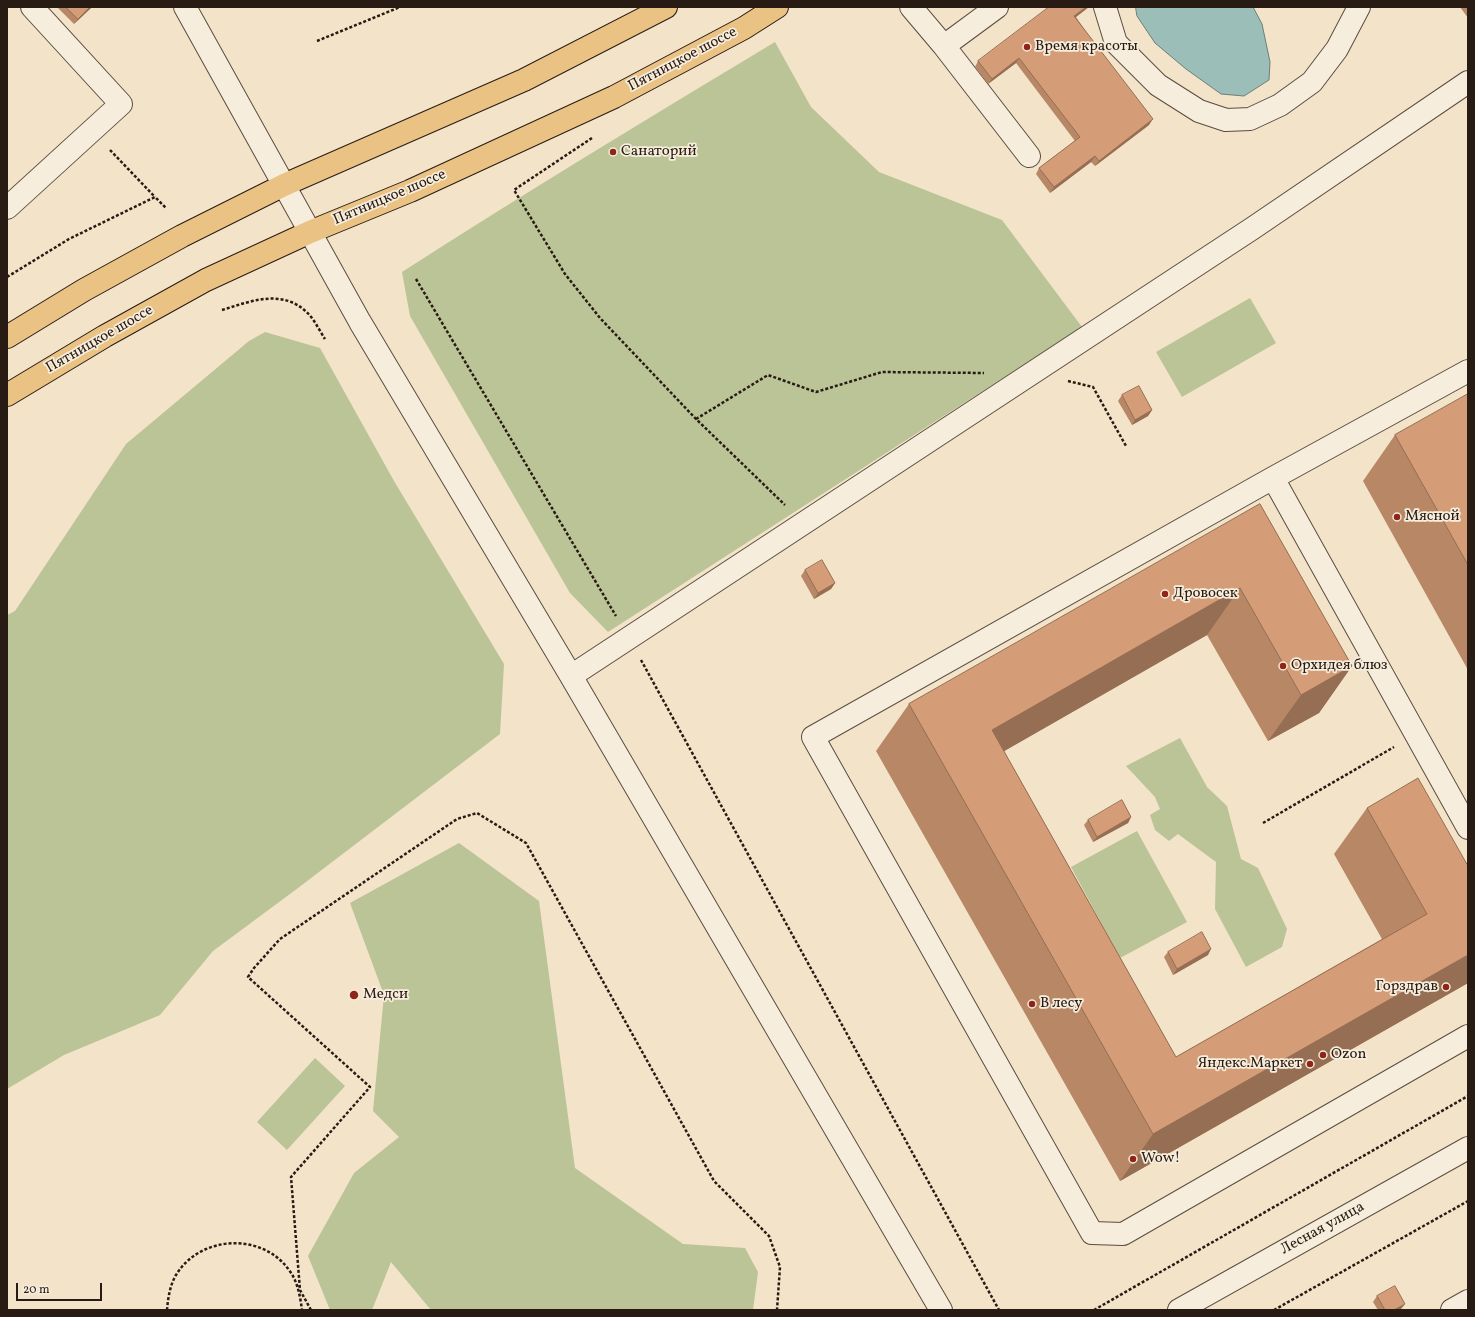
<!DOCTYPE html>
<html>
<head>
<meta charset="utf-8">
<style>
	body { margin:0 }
	#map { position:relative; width:1475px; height:1317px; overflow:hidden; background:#f2e3c9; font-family:Vollkorn,serif }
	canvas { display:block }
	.frame { position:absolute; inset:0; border:8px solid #281b13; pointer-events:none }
	.scale { position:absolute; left:16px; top:1283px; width:86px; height:18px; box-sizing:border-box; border:2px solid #281b13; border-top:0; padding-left:5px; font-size:12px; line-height:14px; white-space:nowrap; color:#281b13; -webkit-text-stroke:3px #f7eddc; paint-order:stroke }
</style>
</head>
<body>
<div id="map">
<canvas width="1475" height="1317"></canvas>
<div class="frame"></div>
<div class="scale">20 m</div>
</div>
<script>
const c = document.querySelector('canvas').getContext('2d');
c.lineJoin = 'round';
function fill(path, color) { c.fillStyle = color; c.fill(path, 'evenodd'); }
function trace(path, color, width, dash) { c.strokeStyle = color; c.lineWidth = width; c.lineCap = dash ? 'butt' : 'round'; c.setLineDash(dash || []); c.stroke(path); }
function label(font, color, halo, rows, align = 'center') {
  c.font = font + ' Vollkorn,serif'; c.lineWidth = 3.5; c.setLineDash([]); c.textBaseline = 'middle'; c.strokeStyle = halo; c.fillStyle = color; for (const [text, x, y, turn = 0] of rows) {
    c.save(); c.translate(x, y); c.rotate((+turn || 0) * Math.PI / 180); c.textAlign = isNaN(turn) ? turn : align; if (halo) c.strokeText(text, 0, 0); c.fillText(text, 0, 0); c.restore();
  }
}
const green = new Path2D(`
	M775 42 811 107 879 172 1002 220 1082 327 608 632 570 593 410 316 402 272C525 193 650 117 775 42Z
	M1250 298 1276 343 1182 397 1156 352Z
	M265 332 320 348 394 481 504 664 500 734 298 888 213 951 160 1015 64 1055 7 1089V615L15 611 126 444 249 341Z
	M1180 738 1207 787 1227 806 1241 859 1258 868 1287 929 1282 947 1246 967 1215 909 1216 862 1178 834 1169 841 1155 830 1150 815 1160 809 1155 797 1126 766Z
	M1137 831 1187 922 1120 958 1071 867Z
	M459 843 539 901 575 1168 683 1244 745 1248 758 1272 753 1310H431L391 1262 372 1310H330L308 1256 354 1173 399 1137 373 1111 384 995 350 903Z
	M315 1058 345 1086 287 1150 257 1122Z`);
const water = new Path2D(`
	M1136 7H1253L1262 24 1270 62 1269 80 1244 96 1221 94 1186 69 1155 43 1137 16Z`);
const path = new Path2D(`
	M317 41 400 7
	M592 138 514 190 565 274 600 318 696 419 785 505
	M110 150 155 197
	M7 277 69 239 155 197 166 208
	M416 279 616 616
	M222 310C254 300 287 287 312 318 317 325 321 333 325 339
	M1068 381 1093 387 1126 446
	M696 419 768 375 816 392 882 372 984 373
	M641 660 999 1310
	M1263 823 1394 747
	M167 1310C168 1298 170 1285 176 1275 200 1235 262 1232 289 1270 298 1282 300 1296 302 1310
	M311 1310 300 1290 291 1177 370 1087 248 977 254 968 280 939 457 819 477 813 526 843 714 1181 769 1236 780 1267 777 1310
	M1094 1310 1468 1096
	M1274 1310 1468 1201`);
const minor = new Path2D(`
	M185 7 360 322 571 676 941 1310
	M911 7 944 46 1029 156
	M1105 7 1116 43 1158 85 1199 111 1226 120 1250 119 1280 105 1312 82 1337 49 1359 7
	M944 46 997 7
	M7 208 121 104 32 7
	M1468 371 1273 478 813 737 1092 1233 1123 1234 1468 1036
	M1273 478 1468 828
	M571 676 1253 228 1468 82
	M1179 1310 1468 1148
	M1452 1310 1468 1301`);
const major = new Path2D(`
	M7 337 84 290 182 236 284 185 524 80 666 7
	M7 395 105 336 206 280 310 232 410 191 614 97 744 28 777 7`);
const wall = new Path2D(`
	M57 7H92L74 24Z
	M1460 7H1468V18Z
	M1076 17 1149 125 1095 166 1091 162 1050 193 1036 174 1039 168 1075 141 1016 63 988 84 975 67 978 61Z
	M1468 394V670L1363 481 1395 435Z
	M1122 395 1152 410 1148 416 1132 425 1118 401Z
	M1260 504 1352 666 1319 713 1268 741 1207 635 1004 751 1176 1057 1382 939 1334 854 1367 808 1468 866V983L1120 1181 876 751 909 704Z
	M805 570 835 583 831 589 814 599 801 576Z
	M1131 817 1128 823 1093 842 1084 825 1088 820Z
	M1168 952 1208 955 1173 975 1164 957Z
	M1377 1296 1401 1309 1400 1310H1378L1373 1302Z`);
const shadedWall = new Path2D(`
	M90 7H92L74 24 78 19Z
	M1086 7H1089L1071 21 1074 16Z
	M1019 58 1016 63 988 84 992 79Z
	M1153 119 1149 125 1095 166 1099 161Z
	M1095 156 1091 162 1050 193 1054 187Z
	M1152 410 1148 416 1132 425 1135 420Z
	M835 583 831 589 814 599 818 593Z
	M1240 588 1207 635 959 777 992 730Z
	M1352 666 1319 713 1268 741 1301 695Z
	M1131 817 1128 823 1093 842 1097 837Z
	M1211 949 1208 955 1173 975 1177 969Z
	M1468 955V983L1120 1181 1153 1134Z
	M1405 1304 1401 1309 1400 1310H1394Z`);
const building = new Path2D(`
	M66 7H90L78 19Z
	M1049 7H1086L1074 16 1153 119 1099 161 1095 156 1054 187 1039 168 1080 137 1019 58 992 79 978 61Z
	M1139 386 1152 410 1135 420 1122 395Z
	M1468 394V565L1395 435Z
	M1260 504 1352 666 1301 695 1240 588 992 730 1176 1057 1427 914 1367 808 1418 778 1468 866V955L1153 1134 909 704Z
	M822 560 835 583 818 593 805 570Z
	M1122 800 1131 817 1097 837 1088 820Z
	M1202 932 1211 949 1177 969 1168 952Z
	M1395 1286 1405 1304 1394 1310H1385L1377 1296Z`);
const markers = [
	[1027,47,4,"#8f2418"],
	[613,152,4,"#8f2418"],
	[1397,517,4,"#8f2418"],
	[1165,594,4,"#8f2418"],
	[1283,666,4,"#8f2418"],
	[1446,987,4,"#8f2418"],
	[354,995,5,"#8f2418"],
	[1032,1004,4,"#8f2418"],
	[1323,1055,4,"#8f2418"],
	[1310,1064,4,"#8f2418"],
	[1133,1159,4,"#8f2418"]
];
const poiNames = [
	["Время красоты",1035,47],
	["Санаторий",621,152],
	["Мясной",1405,517],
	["Дровосек",1173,594],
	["Орхидея блюз",1291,666],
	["Горздрав",1438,987,"right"],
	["Медси",363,995],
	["В лесу",1040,1004],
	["Ozon",1331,1055],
	["Яндекс.Маркет",1302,1064,"right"],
	["Wow!",1141,1159]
];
const streetNames = [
	["Пятницкое шоссе",683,60,-28],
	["Пятницкое шоссе",390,198,-23],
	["Пятницкое шоссе",100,340,-30],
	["Лесная улица",1323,1229,-29]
];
fill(green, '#bbc496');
fill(water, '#9bbeb9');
trace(water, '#6d7d77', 1);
trace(minor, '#5a4d40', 24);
trace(major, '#281b13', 24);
trace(path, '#281b13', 2.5, [3, 2]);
trace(minor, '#f7eddc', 22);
trace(major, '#e9c284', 22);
fill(wall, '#b78766');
fill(shadedWall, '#956e53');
fill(building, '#d59d77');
trace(building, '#956e53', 1);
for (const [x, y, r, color] of markers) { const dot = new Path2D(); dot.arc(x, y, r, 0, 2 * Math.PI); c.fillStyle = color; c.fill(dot); trace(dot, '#f7eddc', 1.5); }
label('15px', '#281b13', '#f7eddc', poiNames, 'left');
label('15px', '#281b13', '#f7eddc', streetNames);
</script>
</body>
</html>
